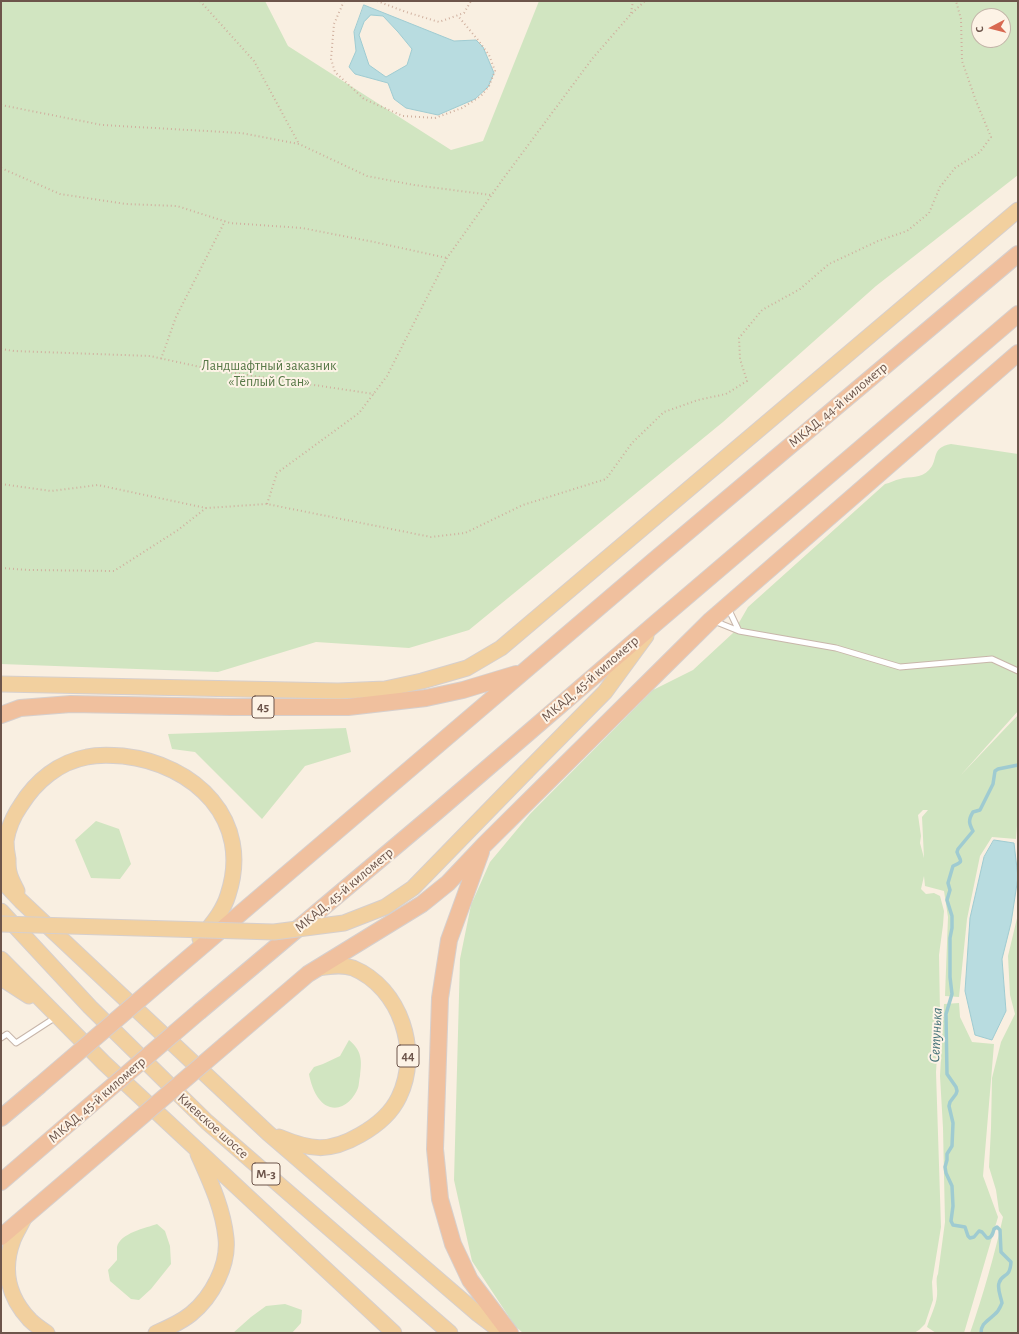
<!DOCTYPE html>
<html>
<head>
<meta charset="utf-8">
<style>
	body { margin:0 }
	#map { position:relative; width:1019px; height:1334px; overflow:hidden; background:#f9efe1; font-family:"Alegreya Sans",sans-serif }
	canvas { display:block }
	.frame { position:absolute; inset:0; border:2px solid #6d554b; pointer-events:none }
	.north { position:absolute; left:971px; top:8px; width:40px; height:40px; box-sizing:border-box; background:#fdf3e6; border:1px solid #c3b4a8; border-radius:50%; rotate:263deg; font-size:11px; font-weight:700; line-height:16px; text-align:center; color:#6d554b }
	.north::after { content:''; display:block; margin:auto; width:14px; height:18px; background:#d86951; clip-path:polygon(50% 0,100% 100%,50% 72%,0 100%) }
</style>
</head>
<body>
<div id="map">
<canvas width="1019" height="1334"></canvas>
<div class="frame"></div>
<div class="north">С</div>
</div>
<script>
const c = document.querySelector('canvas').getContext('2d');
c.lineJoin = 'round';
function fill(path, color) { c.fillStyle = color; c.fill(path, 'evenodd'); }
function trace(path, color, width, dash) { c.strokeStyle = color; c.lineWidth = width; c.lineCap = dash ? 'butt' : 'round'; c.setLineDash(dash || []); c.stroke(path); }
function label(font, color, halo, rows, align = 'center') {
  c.font = font + ' "Alegreya Sans",sans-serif'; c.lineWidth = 4; c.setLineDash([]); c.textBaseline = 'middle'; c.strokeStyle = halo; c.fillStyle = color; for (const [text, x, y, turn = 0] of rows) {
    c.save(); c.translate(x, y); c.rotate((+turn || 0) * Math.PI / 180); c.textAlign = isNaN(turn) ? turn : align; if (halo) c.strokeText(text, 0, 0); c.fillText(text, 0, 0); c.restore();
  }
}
const green = new Path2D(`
	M1 1H265L288 46 451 150 483 141 539 1H1018V175L876 286 723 422 469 630 409 648 316 642 218 672 1 664ZM979 16H1003V40H979Z
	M951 444 1018 454V711L960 776 1018 715V812L1016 839 992 837 980 856 967 919 959 997 945 996 948 917 944 891 925 886 924 876 921 889 926 894 934 893 940 896 944 911 943 925 939 955 940 1013 936 1072 941 1227 932 1282 933 1300 925 1324 919 1330 914 1333H523L515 1326 472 1261 454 1180 460 959 471 905 490 862 530 814 653 690 693 670 733 633 748 607 885 484C890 483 895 480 900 479 910 476 921 479 929 470 939 460 930 448 951 444ZM923 810H928L922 817 924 858 920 843 921 836 918 815Z
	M346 728 351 752 305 766 262 819 195 752 172 749 168 734Z
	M96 821 119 829 131 864 120 879 91 878 75 840Z
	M1018 914V1333H970C983 1295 994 1257 1003 1217L999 1211 996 1190 989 1167 991 1128 992 1078 1001 1042 1015 1014 1010 995 1008 956Z
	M959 1003 960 1017 972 1042 994 1044 983 1176 998 1217 964 1333H936L927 1327C930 1317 936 1306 937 1296 938 1289 935 1279 938 1274L945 1222 943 1128 940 1076 944 1004Z
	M349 1040C362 1051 362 1060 360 1076 359 1080 359 1085 358 1088 354 1099 342 1111 330 1107 317 1103 311 1085 309 1074L314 1067 323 1064 340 1056Z
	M157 1224 165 1231 170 1246 171 1264 151 1289 139 1300 131 1299 110 1281 108 1270 117 1260C117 1256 117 1252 117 1247 120 1233 146 1228 157 1224Z
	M285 1304 302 1310 301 1323 292 1333H233L251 1317 266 1306Z`);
const water = new Path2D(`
	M364 5 454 41 476 40 483 47 494 73 488 87 475 99 438 115 406 108 394 99 388 83 355 74 349 67 356 51 354 32ZM371 15 383 16 398 32 412 49 407 65 386 77 369 65 359 35 364 22Z
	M994 840 1014 843 1018 877 1011 923 1002 959 1006 1011 992 1040 975 1035 965 991 970 918 984 857Z`);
const stream = new Path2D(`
	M981 1333C981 1323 988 1321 995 1314 999 1311 1000 1307 1002 1303 1001 1297 997 1289 999 1283 1002 1273 1010 1279 1011 1262L1001 1252 1000 1230 997 1227 994 1229C993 1233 992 1238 987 1238L982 1232 979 1231 974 1237 970 1238 968 1236 965 1227 953 1225 951 1221 953 1206 952 1186 946 1173 945 1167 947 1160V1154L952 1146 953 1123 949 1106 950 1102 956 1094 957 1091 956 1087 947 1074 946 1014 952 994 950 977V938L952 928V916L947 900 950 890 948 883 953 866C965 861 960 861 957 852L958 849 973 831C969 824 968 820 973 812L980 810 993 784 995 771 998 769 1018 765`);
const path = new Path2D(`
	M200 1 254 61 299 144
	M344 1 334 24 331 59 335 72 364 99 403 116 435 118 462 108 481 96 489 86 495 71 489 55 478 40 458 16
	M377 1 406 12 439 22 464 13 471 1
	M631 13 633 1
	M1 105 102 125 241 133 299 144 367 176 414 185 491 195
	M1 168 60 194 126 204 177 206 230 223 302 228 374 242 447 258
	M1 349 14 351 150 356 214 370 374 394
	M161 359 176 317 225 221
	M1 484 51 491 98 485 206 508 267 504 431 537 465 533 523 505 606 479 632 443 664 412 698 400 726 394 747 381 740 359 739 338 762 310 800 289 829 264 878 241 907 231 929 213 940 187 955 168 980 152 991 137 976 101 962 61 961 19 956 1
	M267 504 277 473 359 413 387 376 447 258 503 179 592 59 631 14 645 1
	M1 568 29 570 114 571 178 530 206 508`);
const service = new Path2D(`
	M714 621 739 631 728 608
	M739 631 836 648 900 667 992 659 1018 671
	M1 1038 7 1034 16 1043 56 1017`);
const primary = new Path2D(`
	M1 684 338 691 385 689 422 681 467 668 501 648 1018 210
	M527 771 605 692 646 636
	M1 880 21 901 268 1133 478 1314 503 1333
	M17 891C14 885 10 878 9 872 8 868 8 863 8 859 7 854 6 847 6 841 8 829 14 815 21 805 36 781 59 762 87 757 99 754 112 755 123 756 195 764 253 820 228 895 223 912 211 925 200 939
	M1 911 90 1007 207 1122 450 1333
	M1 959 104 1063 394 1333
	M1 978 29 996
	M279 1137C310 1150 329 1153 360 1135 376 1126 391 1114 399 1097 421 1052 401 988 353 968 342 964 330 966 319 968
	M24 1218C21 1225 16 1232 13 1240 2 1269 8 1297 30 1320 35 1325 41 1329 47 1333
	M156 1333C168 1328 181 1322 191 1314 212 1297 229 1265 226 1238 223 1208 210 1181 198 1154`);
const trunk = new Path2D(`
	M1 715 20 708 71 704 230 707H348L426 698 463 690 516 674
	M481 852 449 940 440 998 435 1149 440 1199 453 1244 470 1280 510 1333
	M166 977 658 557 1018 254
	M200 1011 434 814 657 622 1018 314
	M225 1045 308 974 422 904 448 883 484 845 711 620 1018 353
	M1 1118 39 1086
	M1 1182 73 1120
	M1 1237 98 1154`);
const primaryBridge = new Path2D(`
	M1 924 274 932 344 923 385 907 413 888 527 771`);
const trunkBridge = new Path2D(`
	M39 1086 166 977
	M73 1120 200 1011
	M98 1154 225 1045`);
const shields = [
	[263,707,22],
	[408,1056,22],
	[266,1174,28]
];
const shieldNames = [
	["45",263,707],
	["44",408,1056],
	["М-3",266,1174]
];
const parkNames = [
	["Ландшафтный заказник",269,366],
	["«Тёплый Стан»",269,382]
];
const streetNames = [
	["МКАД, 44-й километр",838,405,-40],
	["МКАД, 45-й километр",590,679,-41],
	["МКАД, 45-й километр",344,890,-40],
	["МКАД, 45-й километр",97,1100,-41],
	["Киевское шоссе",213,1126,42]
];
const waterNames = [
	["Сетунька",936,1035,-87]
];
fill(green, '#d1e5c1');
fill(water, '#b8dce0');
trace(water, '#9fcbd1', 1);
trace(stream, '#9fcbd1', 3.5);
trace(service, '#c8b6aa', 7);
trace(primary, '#d6cfcd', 17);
trace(trunk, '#d6cfcd', 18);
trace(path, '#d0b09f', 2, [1, 3]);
trace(service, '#fff', 5);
trace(primary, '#f2d09f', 15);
trace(trunk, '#f0c09e', 16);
trace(primaryBridge, '#d6cfcd', 17, []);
trace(trunkBridge, '#d6cfcd', 18, []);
trace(primaryBridge, '#f2d09f', 15);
trace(trunkBridge, '#f0c09e', 16);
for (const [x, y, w] of shields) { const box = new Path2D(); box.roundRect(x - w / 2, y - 11, w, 22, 3); c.fillStyle = '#fdf3e6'; c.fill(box); trace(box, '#6d554b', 1); }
label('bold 13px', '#6d554b', null, shieldNames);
label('14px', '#577847', '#fdf3e6', parkNames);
label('14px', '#6d554b', '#fdf3e6', streetNames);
label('italic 15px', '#447279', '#fdf3e6', waterNames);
</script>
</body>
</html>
